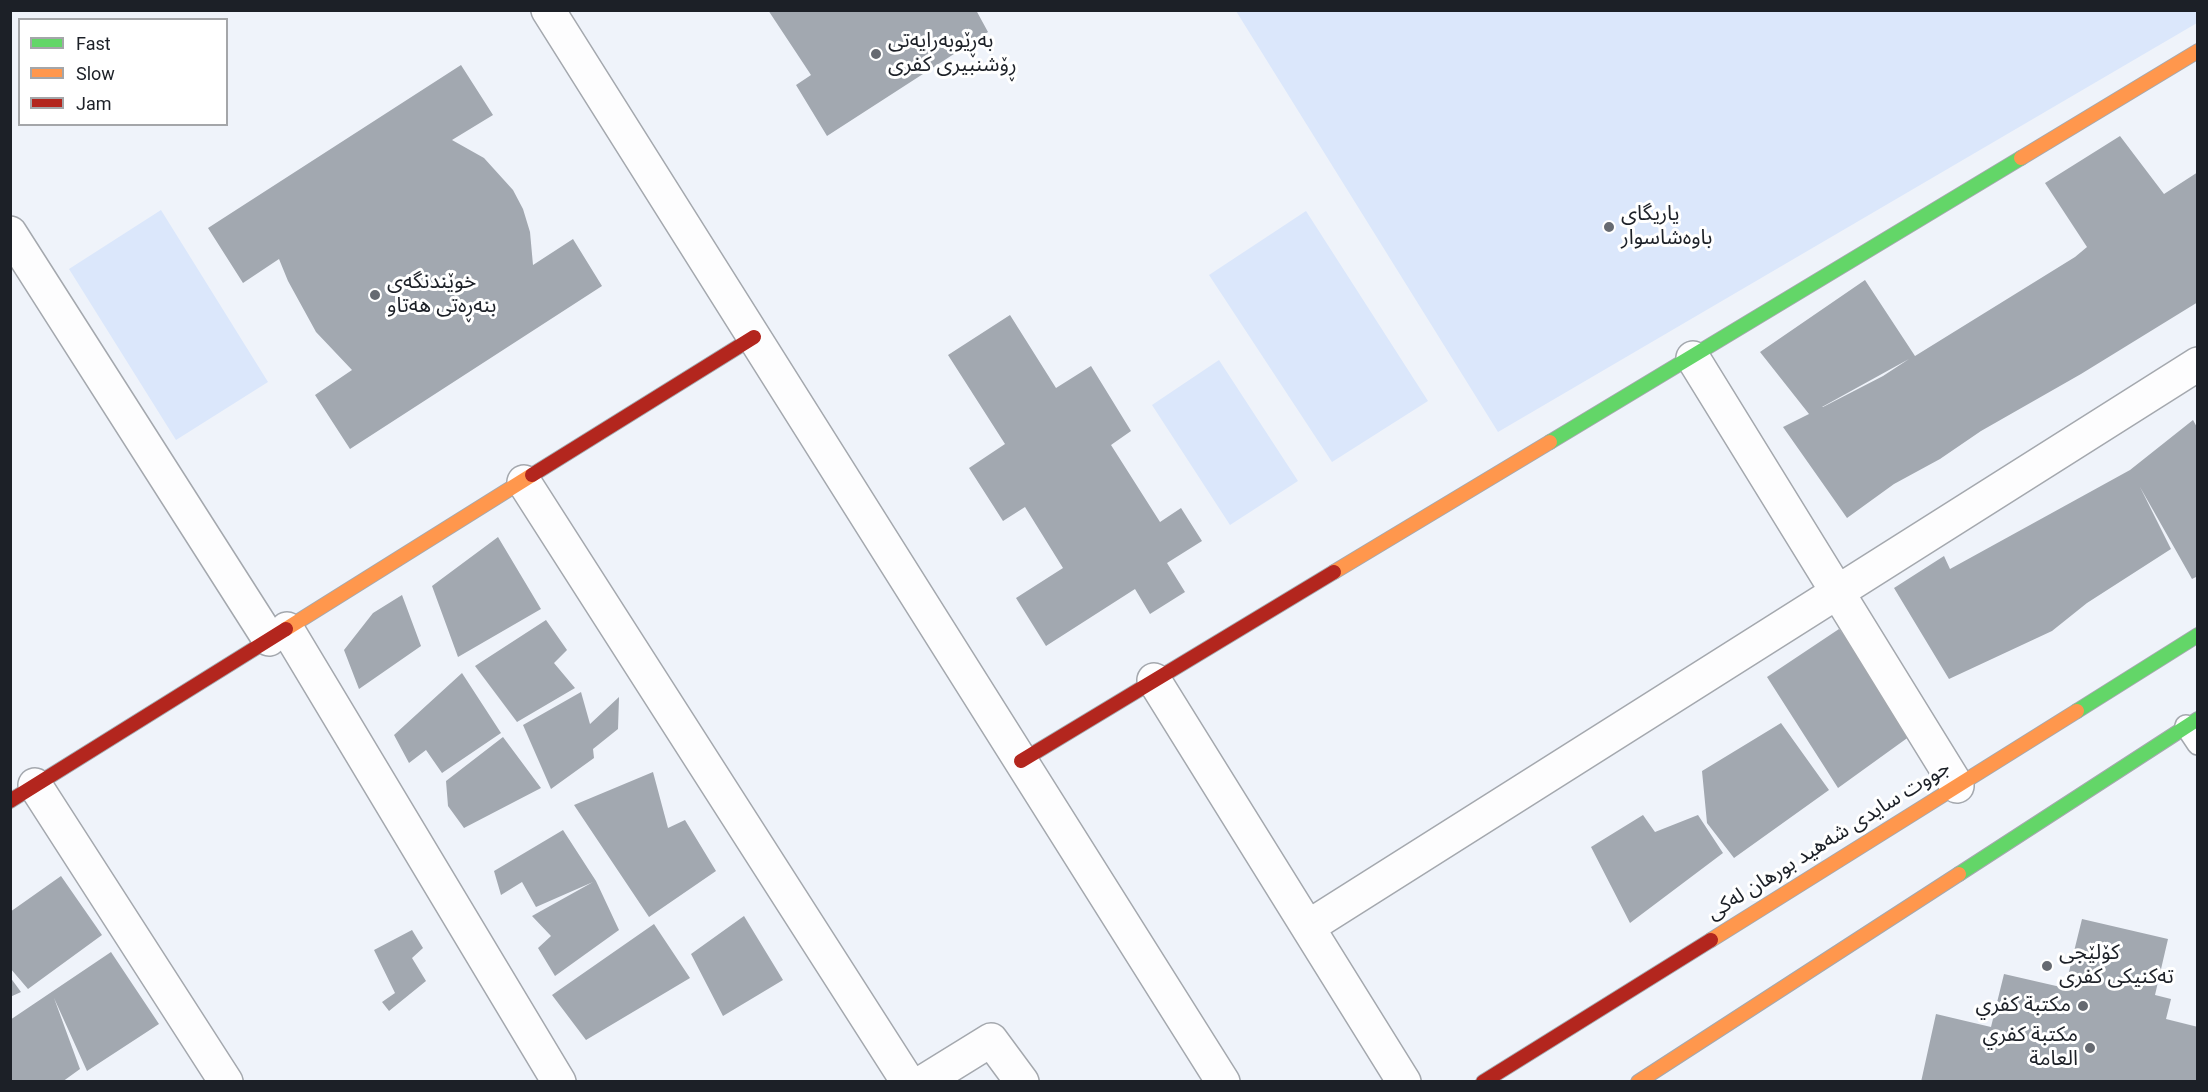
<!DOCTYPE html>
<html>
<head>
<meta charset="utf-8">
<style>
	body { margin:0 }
	#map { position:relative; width:2208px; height:1092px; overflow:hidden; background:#eff3fa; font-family:Roboto,sans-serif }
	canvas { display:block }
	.frame { position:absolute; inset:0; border:12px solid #1c2027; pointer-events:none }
	.legend { position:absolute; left:18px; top:18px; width:210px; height:108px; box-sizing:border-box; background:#fff; border:2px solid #a4a6a9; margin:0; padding:8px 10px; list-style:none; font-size:18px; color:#1c2027 }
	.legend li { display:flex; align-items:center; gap:12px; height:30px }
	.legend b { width:30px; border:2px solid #a4a6a9 }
</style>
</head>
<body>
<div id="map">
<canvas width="2208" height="1092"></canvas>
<div class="frame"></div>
<ul class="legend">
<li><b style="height:8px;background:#63d668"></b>Fast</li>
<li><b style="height:8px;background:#ff974d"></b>Slow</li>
<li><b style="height:8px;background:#b3261e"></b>Jam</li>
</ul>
</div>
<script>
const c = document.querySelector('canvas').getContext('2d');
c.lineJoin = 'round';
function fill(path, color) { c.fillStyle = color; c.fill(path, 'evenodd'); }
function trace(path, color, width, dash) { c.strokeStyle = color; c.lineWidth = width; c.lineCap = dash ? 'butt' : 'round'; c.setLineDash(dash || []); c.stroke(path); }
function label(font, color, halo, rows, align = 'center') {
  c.font = font + ' Roboto,"Noto Sans Arabic",sans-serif'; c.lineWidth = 6; c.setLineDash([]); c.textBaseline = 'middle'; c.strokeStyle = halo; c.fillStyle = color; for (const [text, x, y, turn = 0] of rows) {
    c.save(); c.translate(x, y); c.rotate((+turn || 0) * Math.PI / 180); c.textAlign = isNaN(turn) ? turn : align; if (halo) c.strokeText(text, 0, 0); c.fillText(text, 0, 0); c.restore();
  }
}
const green = new Path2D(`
	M2197 10V23L1498 432 1236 11Z
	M161 210 268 382 176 440 69 269Z
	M1306 211 1428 401 1332 462 1209 275Z
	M1219 360 1298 481 1230 525 1152 405Z`);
const building = new Path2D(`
	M768 10H976L988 32 827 136 796 85 811 75Z
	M461 65 493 115 452 140 484 158 513 190 523 209 530 232 533 265 573 239 602 286 350 449 315 395 352 370 316 332 288 281 279 259 243 283 208 228Z
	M2120 136 2164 194 2198 172V302L2081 374 1981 431 1940 459 1894 484 1847 518 1783 427 1809 414 1760 352 1865 280 1915 356 2075 257 2087 247 2045 183ZM1909 359 1883 376 1823 407H1822Z
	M1010 315 1056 388 1091 366 1131 431 1111 445 1160 522 1181 508 1202 541 1167 563 1185 592 1150 614 1135 589 1046 646 1016 598 1063 568 1025 507 1003 521 969 468 1005 444 948 355Z
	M2193 420 2198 429V576L2192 579 2140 487 2171 549 2087 603 2052 631 1949 679 1894 588 1944 556 1950 569 2130 470Z
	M498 537 541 609 458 657 432 586Z
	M402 595 421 646 359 689 344 650 373 613Z
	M546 620 567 650 554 663 575 688 517 722 475 666Z
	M1839 629 1917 731 1838 788 1767 677Z
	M462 673 501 733 442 773 426 750 409 763 394 735Z
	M581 692 590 724 619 697 618 729 593 749 594 758 551 789 523 725Z
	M1781 723 1829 790 1734 858 1707 823 1702 771Z
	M503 737 541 788 464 828 448 806 446 781Z
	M653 772 668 828 685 820 716 871 649 917 574 805Z
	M1643 815 1655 832 1698 815 1723 853 1630 923 1591 847Z
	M563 830 596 881 619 930 555 976 538 948 551 936 532 916 593 882 536 907 522 882 501 895 494 871Z
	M61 876 102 935 28 989 10 968V912Z
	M744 916 783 980 723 1016 691 954Z
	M2082 919 2168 939 2155 995 2171 999 2166 1019 2198 1027V1082H1921L1936 1014 1991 1027 2004 974 2065 988Z
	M654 924 690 978 586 1040 552 995Z
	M412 930 423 948 412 958 426 981 389 1011 382 1002 395 993 374 950Z
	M111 952 159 1024 87 1071 54 998 80 1069 62 1082H10V1020Z
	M10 977 21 992 10 997Z`);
const lane = new Path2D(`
	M2186 726 2198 744`);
const street = new Path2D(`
	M548 10 1223 1082
	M10 233 269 639
	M1693 358 1957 786
	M524 482 908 1082
	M287 629 559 1082
	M1154 680 1404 1082
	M35 785 226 1082
	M1308 927 2198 364
	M923 1082 991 1040 1022 1082`);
const fast = new Path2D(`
	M1550 442 2021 158
	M2077 711 2198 635
	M1959 874 2198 719`);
const slow = new Path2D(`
	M2021 158 2198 51
	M1334 572 1550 442
	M286 629 532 475
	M1711 940 2077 711
	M1638 1082 1959 874`);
const jam = new Path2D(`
	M532 475 754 337
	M1021 761 1334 572
	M10 801 286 629
	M1483 1082 1711 940`);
const markers = [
	[876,54,6,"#666a71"],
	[1609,227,6,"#666a71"],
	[375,295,6,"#666a71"],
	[2047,966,6,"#666a71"],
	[2083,1006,6,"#666a71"],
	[2090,1048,6,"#666a71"]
];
const poiNames = [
	["بەڕێوبەرایەتی",888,42],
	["ڕۆشنبیری کفری",888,66],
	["یاریگای",1621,215],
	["باوەشاسوار",1621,239],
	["خوێندنگەی",387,283],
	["بنەڕەتی هەتاو",387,307],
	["کۆلێجی",2059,954],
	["تەکنیکی کفری",2059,978],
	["مكتبة كفري",2071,1006,"right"],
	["مكتبة كفري",2078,1036,"right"],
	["العامة",2078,1060,"right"]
];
const streetNames = [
	["جووت سایدی شەهید بورهان لەکی",1829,841,-32]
];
fill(green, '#dbe7fb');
fill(building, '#a2a8b0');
trace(lane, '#a4a8ae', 24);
trace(street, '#a4a8ae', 36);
trace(fast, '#a4a8ae', 16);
trace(slow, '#a4a8ae', 16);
trace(jam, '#a4a8ae', 16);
trace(lane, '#fdfdfe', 21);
trace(street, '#fdfdfe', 33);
trace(fast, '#63d668', 14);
trace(slow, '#ff974d', 14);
trace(jam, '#b3261e', 14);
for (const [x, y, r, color] of markers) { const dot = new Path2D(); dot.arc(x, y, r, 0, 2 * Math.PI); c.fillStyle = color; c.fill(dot); trace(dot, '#fff', 2); }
label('21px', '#1c2027', '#fff', poiNames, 'left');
label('21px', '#1c2027', '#fff', streetNames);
</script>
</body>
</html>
